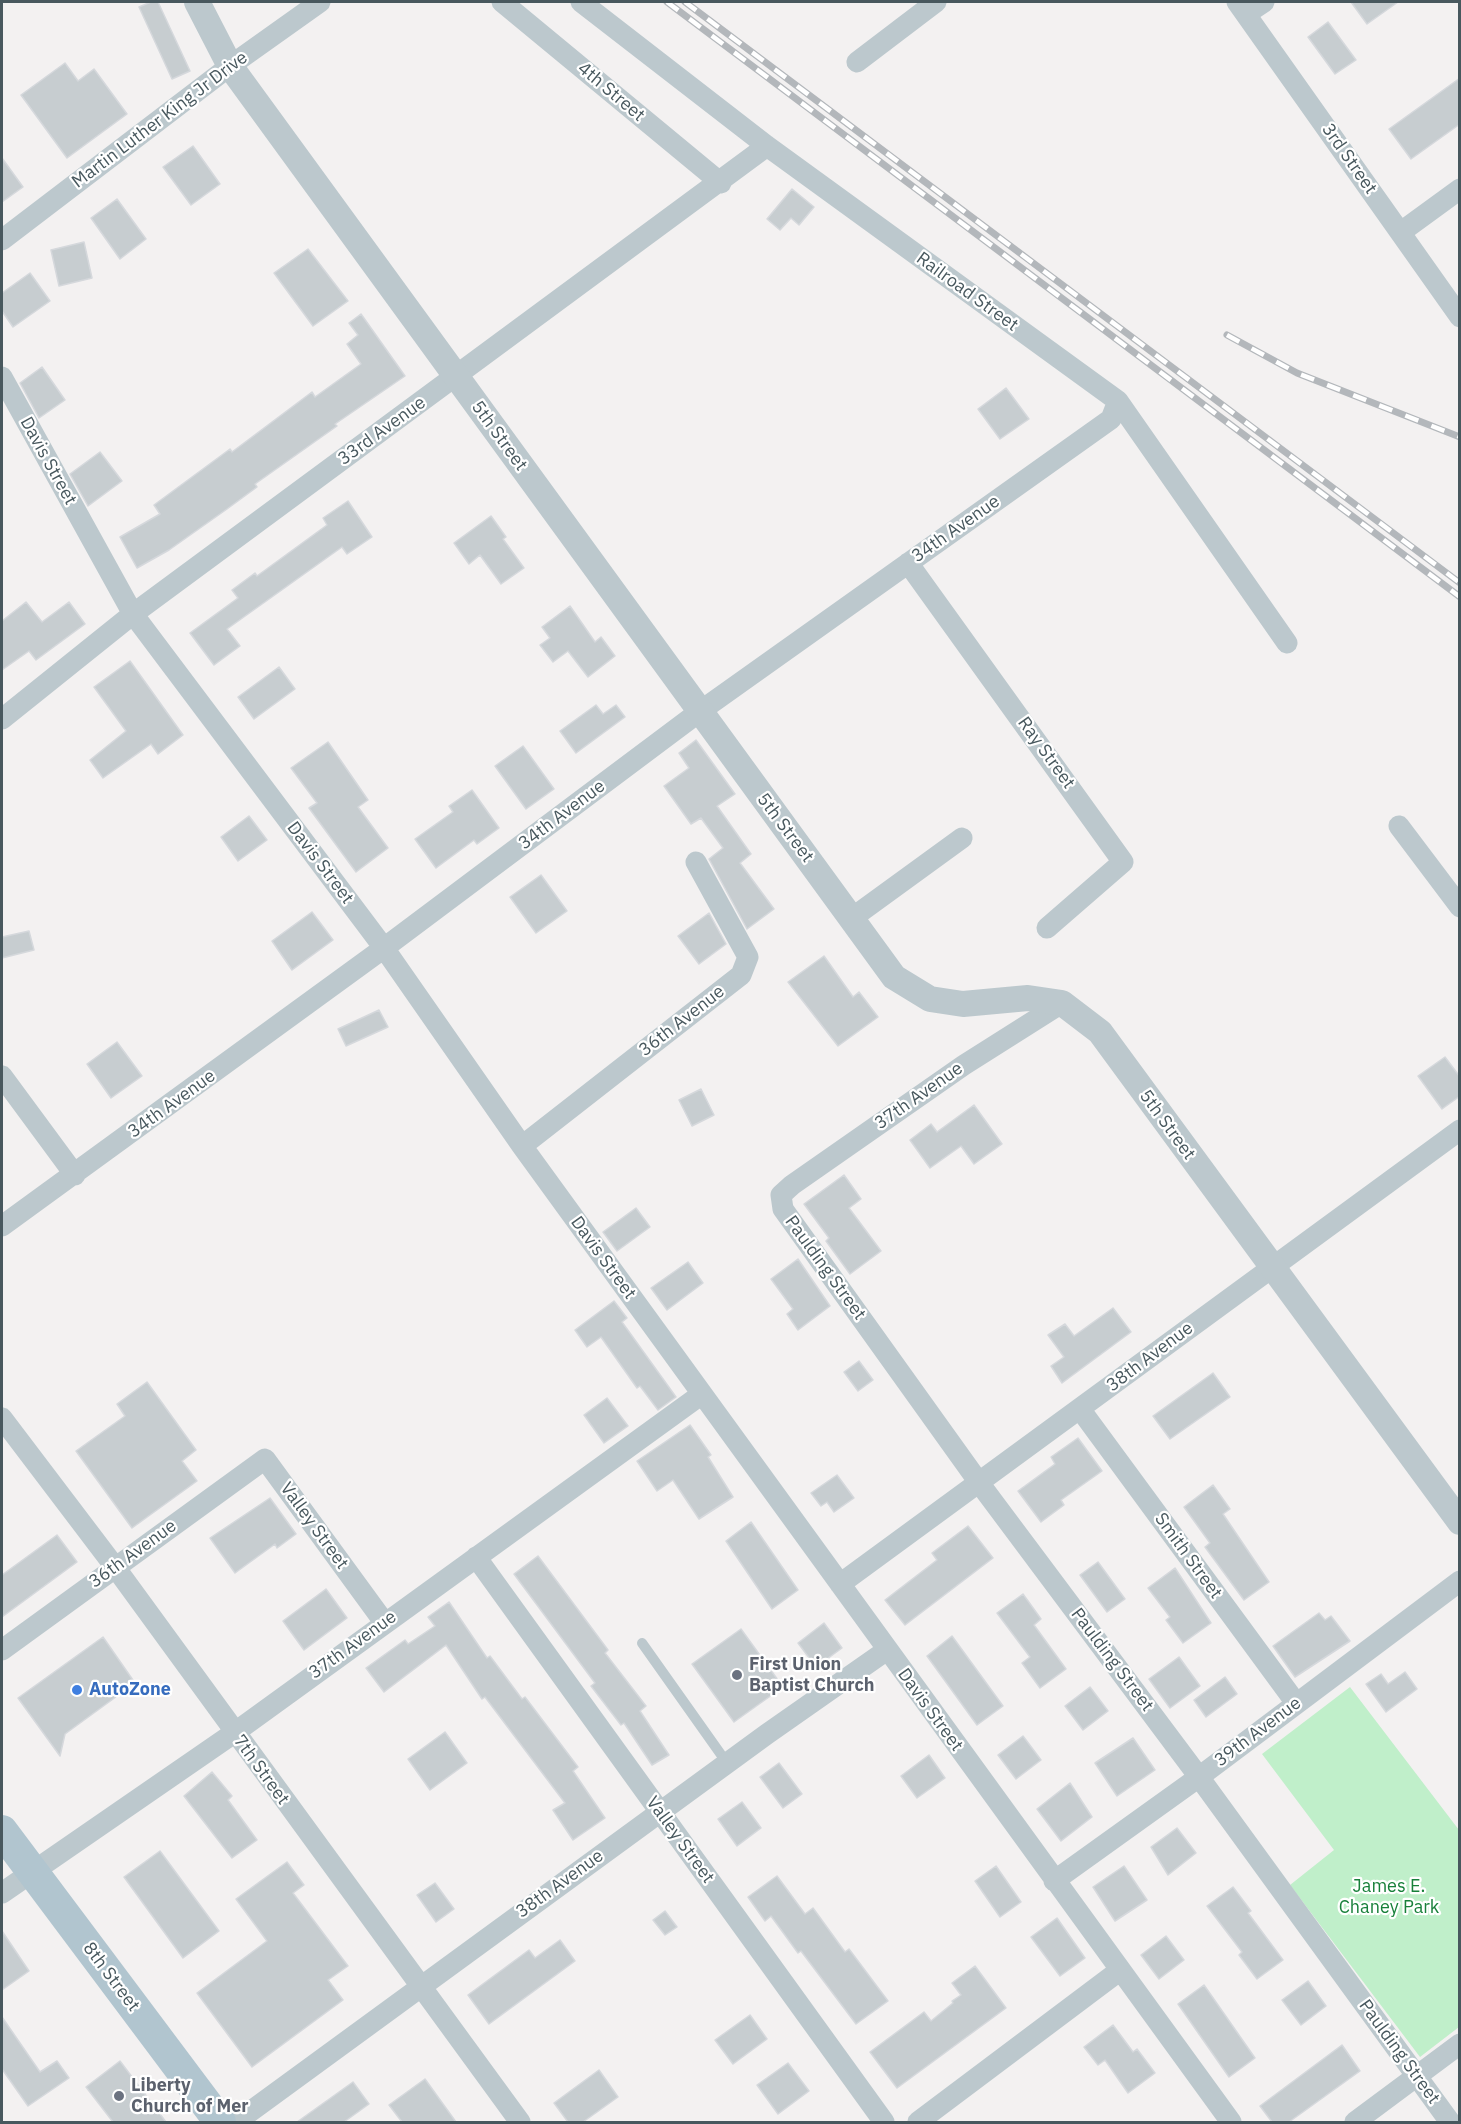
<!DOCTYPE html>
<html>
<head>
<meta charset="utf-8">
<style>
	body { margin:0 }
	#map { position:relative; width:1461px; height:2124px; overflow:hidden; background:#f3f1f1; font-family:"IBM Plex Sans",sans-serif }
	canvas { display:block }
	.frame { position:absolute; inset:0; border:3px solid #48585e; pointer-events:none }
</style>
</head>
<body>
<div id="map">
<canvas width="1461" height="2124"></canvas>
<div class="frame"></div>
</div>
<script>
const c = document.querySelector('canvas').getContext('2d');
c.lineJoin = 'round';
function fill(path, color) { c.fillStyle = color; c.fill(path, 'evenodd'); }
function trace(path, color, width, dash) { c.strokeStyle = color; c.lineWidth = width; c.lineCap = dash ? 'butt' : 'round'; c.setLineDash(dash || []); c.stroke(path); }
function label(font, color, halo, rows, align = 'center') {
  c.font = font + ' "IBM Plex Sans",sans-serif'; c.lineWidth = 4.5; c.setLineDash([]); c.textBaseline = 'middle'; c.strokeStyle = halo; c.fillStyle = color; for (const [text, x, y, turn = 0] of rows) {
    c.save(); c.translate(x, y); c.rotate((+turn || 0) * Math.PI / 180); c.textAlign = isNaN(turn) ? turn : align; if (halo) c.strokeText(text, 0, 0); c.fillText(text, 0, 0); c.restore();
  }
}
const green = new Path2D(`
	M1350 1687 1459 1830V2027L1420 2057 1290 1885 1334 1850 1262 1754Z`);
const building = new Path2D(`
	M151 2H158L190 71 172 79 139 7Z
	M1351 2H1398L1367 24Z
	M1328 22 1356 60 1335 74 1308 37Z
	M65 63 78 81 94 69 127 114 67 158 21 95Z
	M1460 78V124L1411 159 1389 129Z
	M193 146 220 184 191 205 163 167Z
	M2 158 23 187 2 202Z
	M792 189 814 207 799 225 791 218 780 230 767 219Z
	M117 199 146 239 120 259 91 218Z
	M84 242 92 278 59 286 51 250Z
	M308 249 348 301 313 326 274 273Z
	M30 273 50 301 13 327 2 311V293Z
	M361 314 405 376 335 424 337 426 255 484 257 487 227 509 169 550 137 568 120 537 160 514 154 505 230 449 232 452 312 392 315 397 361 364 347 344 358 335 349 323Z
	M42 367 65 400 39 418 20 383Z
	M1006 388 1029 419 1000 439 978 409Z
	M100 452 122 481 88 506 70 474Z
	M348 501 372 537 347 554 342 547 227 629 240 646 214 665 190 633 238 598 232 590 255 573 257 576 327 525 323 518Z
	M491 516 506 537 503 539 524 568 501 584 480 555 469 564 454 543Z
	M26 602 42 622 69 602 85 624 36 660 29 651 2 670V621Z
	M570 606 595 642 601 637 615 656 588 677 568 651 553 662 540 645 550 638 542 627Z
	M130 661 183 735 158 754 151 744 103 778 90 760 126 731 94 687Z
	M279 667 295 689 254 719 238 697Z
	M596 705 603 714 616 705 625 717 576 753 560 731Z
	M696 740 735 794 717 806 751 854 740 863 774 909 747 929 709 859 723 848 701 818 691 824 664 786 689 768 679 753Z
	M328 742 368 800 358 807 388 848 356 872 309 808 317 803 291 768Z
	M523 746 554 789 526 809 495 766Z
	M472 790 499 828 477 844 474 840 436 868 415 839 453 812 449 806Z
	M249 816 267 840 238 861 221 837Z
	M541 875 567 911 536 933 510 897Z
	M312 912 333 940 292 970 272 941Z
	M709 913 726 944 699 964 678 936Z
	M29 931 34 950 2 958V937Z
	M824 956 853 997 859 992 878 1017 838 1046 788 982Z
	M379 1010 388 1027 346 1046 338 1029Z
	M117 1042 142 1076 111 1098 87 1064Z
	M1445 1057 1460 1077V1096L1442 1109 1418 1076Z
	M701 1089 714 1115 692 1126 679 1100Z
	M974 1105 1002 1144 974 1164 961 1146 930 1168 910 1140 931 1124 937 1132Z
	M844 1175 861 1199 849 1208 881 1251 850 1274 826 1241 829 1238 804 1204Z
	M636 1208 650 1227 617 1251 603 1232Z
	M798 1259 830 1306 798 1330 787 1314 793 1309 771 1279Z
	M688 1262 703 1283 667 1310 651 1288Z
	M614 1301 627 1318 622 1322 676 1397 658 1410 640 1386 637 1388 601 1337 587 1347 575 1330Z
	M1113 1308 1131 1332 1062 1383 1051 1366 1064 1357 1048 1335 1065 1324 1074 1336Z
	M859 1361 873 1380 858 1391 844 1372Z
	M1213 1373 1230 1397 1170 1439 1153 1416Z
	M147 1382 196 1450 182 1461 197 1481 132 1528 76 1451 125 1416 117 1404Z
	M607 1398 628 1426 604 1443 584 1415Z
	M690 1425 711 1455 708 1457 733 1497 699 1519 673 1480 657 1491 637 1461Z
	M1078 1438 1102 1471 1061 1500 1064 1505 1041 1522 1018 1491 1055 1464 1051 1457Z
	M837 1475 854 1498 834 1512 827 1502 821 1506 811 1493Z
	M1213 1485 1230 1509 1223 1514 1269 1582 1244 1600 1205 1547 1210 1543 1184 1507Z
	M270 1498 296 1534 277 1548 275 1544 235 1573 210 1538Z
	M751 1522 798 1590 772 1609 726 1541Z
	M968 1526 993 1558 905 1625 885 1600 937 1560 932 1553Z
	M57 1535 77 1562 2 1617V1575Z
	M538 1556 608 1650 605 1653 646 1706 640 1711 669 1755 652 1765 624 1723 621 1725 591 1686 595 1683 514 1574Z
	M1098 1562 1125 1599 1107 1612 1080 1575Z
	M1175 1568 1211 1623 1183 1643 1166 1620 1170 1617 1148 1588Z
	M326 1589 347 1618 304 1650 283 1621Z
	M1023 1594 1041 1619 1034 1625 1066 1669 1040 1688 1022 1663 1030 1657 997 1613Z
	M449 1602 487 1658 490 1656 522 1699 525 1697 578 1767 573 1771 605 1818 573 1840 553 1810 565 1803 485 1697 482 1699 446 1645 384 1692 366 1668 405 1640 408 1644 435 1626 428 1617Z
	M1319 1613 1325 1620 1331 1616 1350 1641 1295 1677 1273 1646Z
	M824 1623 842 1648 816 1667 798 1643Z
	M741 1629 783 1687 734 1722 692 1664Z
	M952 1636 1003 1706 977 1725 927 1656Z
	M103 1637 135 1683 65 1734 60 1756 18 1698Z
	M1179 1657 1200 1686 1170 1708 1149 1679Z
	M1405 1672 1417 1689 1386 1712 1366 1684 1381 1674 1388 1684Z
	M1225 1677 1237 1694 1206 1717 1194 1700Z
	M1090 1687 1108 1711 1083 1730 1065 1706Z
	M445 1732 467 1763 430 1790 408 1759Z
	M1023 1736 1041 1760 1016 1779 998 1755Z
	M1133 1738 1155 1770 1117 1796 1095 1763Z
	M929 1755 945 1778 917 1798 901 1776Z
	M779 1763 802 1794 783 1808 760 1777Z
	M212 1772 232 1796 228 1800 257 1840 232 1858 184 1796Z
	M1070 1783 1092 1817 1061 1841 1037 1809Z
	M742 1802 761 1828 737 1846 718 1819Z
	M1177 1828 1196 1853 1168 1875 1151 1847Z
	M160 1851 219 1931 183 1958 124 1877Z
	M287 1862 304 1885 293 1893 348 1966 328 1980 343 2000 252 2067 197 1993 267 1941 236 1899Z
	M996 1866 1021 1902 1000 1917 975 1881Z
	M1124 1866 1147 1900 1115 1921 1093 1887Z
	M777 1876 805 1914 813 1908 845 1952 849 1949 888 2001 856 2024 801 1951 798 1953 771 1916 765 1921 748 1897Z
	M435 1883 454 1909 436 1922 417 1895Z
	M1233 1887 1251 1911 1248 1913 1283 1960 1257 1979 1239 1955 1242 1952 1207 1906Z
	M665 1911 677 1927 665 1935 653 1920Z
	M1057 1918 1085 1958 1060 1976 1031 1937Z
	M2 1931 29 1971 2 1990Z
	M1166 1936 1184 1960 1159 1979 1141 1955Z
	M560 1940 575 1961 489 2024 468 1995 529 1950 535 1958Z
	M975 1966 1006 2008 897 2088 870 2052 924 2012 931 2021 953 2003 952 2001 961 1995 952 1983Z
	M1308 1981 1326 2006 1301 2025 1282 2000Z
	M1204 1985 1255 2058 1229 2077 1178 2004Z
	M750 2015 767 2039 733 2064 715 2040Z
	M2 2017 40 2072 57 2061 69 2078 28 2106 2 2069Z
	M1113 2025 1133 2052 1137 2049 1155 2073 1128 2093 1105 2060 1098 2065 1084 2047Z
	M1342 2045 1360 2071 1289 2122H1272L1260 2106Z
	M120 2061 166 2122H113L86 2087Z
	M788 2063 809 2091 778 2114 757 2085Z
	M599 2070 618 2097 583 2122H568L554 2103Z
	M425 2079 456 2122H402L389 2105Z
	M353 2082 369 2104 344 2122H297Z`);
const service = new Path2D(`
	M642 1643 727 1763`);
const minor = new Path2D(`
	M502 2 721 183
	M581 2 767 146 1118 401 1287 643
	M1237 2 1460 317
	M1246 14 1264 2
	M857 62 936 2
	M1401 232 1460 189
	M2 240 230 66 320 2
	M2 377 133 614 384 948 522 1146 1231 2122
	M908 563 1123 862 1047 928
	M2 719 133 614 767 146
	M1399 826 1460 907
	M852 918 962 838
	M1062 1003 964 1065 792 1185 781 1195 783 1209 980 1484 1199 1777 1450 2122
	M2 1076 75 1175
	M522 1146 741 975 748 957 696 862
	M2 1226 384 948 699 712 1111 419 1118 401
	M1080 1409 1296 1703
	M2 1418 115 1567 520 2122
	M476 1557 884 2122
	M840 1584 1460 1130
	M2 1650 265 1459 384 1622
	M1054 1881 1199 1777 1460 1581
	M2 1893 234 1733 702 1394
	M236 2122 767 1734 887 1650
	M918 2122 1119 1971
	M1355 2122 1460 2044`);
const tertiary = new Path2D(`
	M197 2 230 66 894 977 930 999 963 1004 1028 998 1062 1003 1100 1032 1460 1522`);
const primary = new Path2D(`
	M2 1831 220 2122`);
const rail = new Path2D(`
	M667 2 1460 597
	M685 2 1460 583
	M1227 335 1297 373 1460 437`);
const markers = [
	[737,1675,6,"#6b7280"],
	[77,1690,6,"#3f7fe0"],
	[119,2096,6,"#6b7280"]
];
const streetNames = [
	["4th Street",611,92,40],
	["Martin Luther King Jr Drive",160,120,-37],
	["3rd Street",1349,159,55],
	["Railroad Street",967,292,36],
	["33rd Avenue",382,431,-36],
	["5th Street",499,436,54],
	["Davis Street",48,461,61],
	["34th Avenue",956,529,-35],
	["Ray Street",1046,753,54],
	["34th Avenue",562,815,-37],
	["5th Street",785,828,53],
	["Davis Street",320,863,53],
	["36th Avenue",682,1021,-38],
	["37th Avenue",919,1096,-35],
	["34th Avenue",172,1104,-36],
	["5th Street",1167,1125,54],
	["Davis Street",603,1258,54],
	["Paulding Street",825,1268,54],
	["38th Avenue",1150,1357,-37],
	["Valley Street",314,1526,54],
	["36th Avenue",133,1554,-36],
	["Smith Street",1188,1556,54],
	["37th Avenue",353,1645,-36],
	["Paulding Street",1112,1660,53],
	["Davis Street",930,1710,54],
	["39th Avenue",1258,1732,-37],
	["7th Street",261,1770,54],
	["Valley Street",680,1840,54],
	["38th Avenue",560,1884,-36],
	["8th Street",111,1977,53],
	["Paulding Street",1399,2052,54]
];
const worshipNames = [
	["First Union",749,1665],
	["Baptist Church",749,1686],
	["Liberty",131,2086],
	["Church of Mer",131,2107]
];
const shopNames = [
	["AutoZone",89,1690]
];
const parkNames = [
	["James E.",1389,1887],
	["Chaney Park",1389,1908]
];
fill(green, '#c0efca');
fill(building, '#c7cdd0');
trace(building, '#d5d8dc', 1.5);
trace(service, '#bcc8cd', 10);
trace(minor, '#bcc8cd', 21);
trace(tertiary, '#bcc8cd', 26);
trace(primary, '#b1c5cf', 32);
trace(rail, '#b3b7bb', 7);
trace(rail, '#fff', 4.5, [14]);
for (const [x, y, r, color] of markers) { const dot = new Path2D(); dot.arc(x, y, r, 0, 2 * Math.PI); c.fillStyle = color; c.fill(dot); trace(dot, '#fff', 2); }
label('18px', '#48585e', '#fff', streetNames);
label('bold 18px', '#5b616d', '#fff', worshipNames, 'left');
label('bold 18px', '#366cbe', '#fff', shopNames, 'left');
label('18px', '#18803a', '#fff', parkNames);
</script>
</body>
</html>
